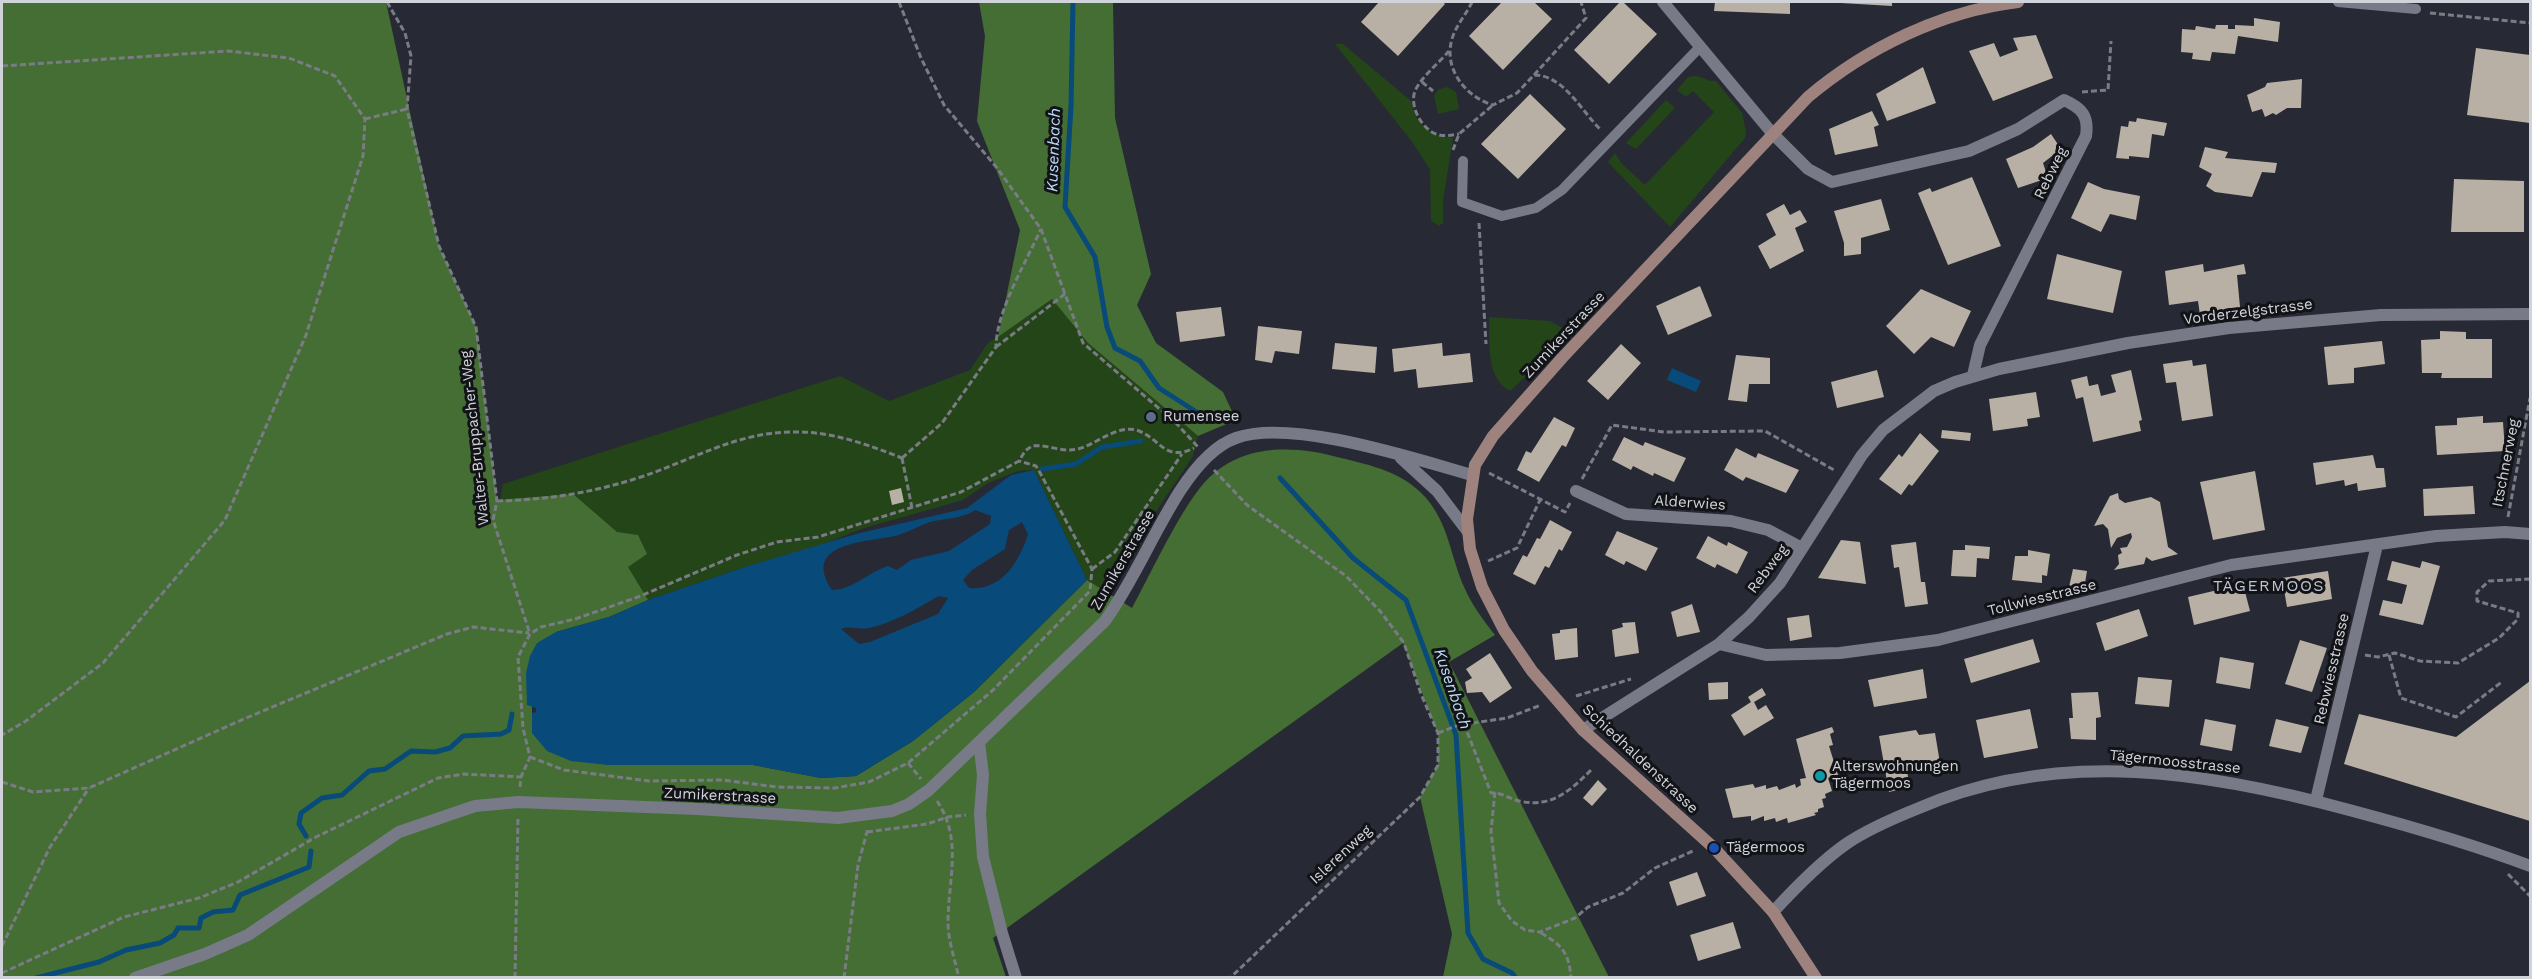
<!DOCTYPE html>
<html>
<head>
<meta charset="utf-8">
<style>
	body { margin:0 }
	#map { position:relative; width:2532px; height:979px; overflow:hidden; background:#272a34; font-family:"Work Sans",sans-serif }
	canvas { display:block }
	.frame { position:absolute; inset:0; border:3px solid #d1d3da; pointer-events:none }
</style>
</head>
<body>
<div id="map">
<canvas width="2532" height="979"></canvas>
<div class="frame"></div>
</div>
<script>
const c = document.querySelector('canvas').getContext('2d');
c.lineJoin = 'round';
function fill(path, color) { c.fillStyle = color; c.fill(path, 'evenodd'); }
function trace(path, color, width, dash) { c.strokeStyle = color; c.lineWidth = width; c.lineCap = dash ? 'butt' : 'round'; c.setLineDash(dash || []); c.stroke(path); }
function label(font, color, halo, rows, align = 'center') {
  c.font = font + ' "Work Sans",sans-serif'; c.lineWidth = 6; c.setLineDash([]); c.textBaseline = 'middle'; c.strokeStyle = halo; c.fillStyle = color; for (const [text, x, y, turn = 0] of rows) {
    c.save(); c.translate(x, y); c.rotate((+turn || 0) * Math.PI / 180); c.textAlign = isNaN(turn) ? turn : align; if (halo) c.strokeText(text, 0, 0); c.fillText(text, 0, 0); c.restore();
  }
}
const green = new Path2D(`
	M1335 44H1343L1411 101C1416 126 1430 135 1453 138L1443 201V223L1439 226 1431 221 1430 170 1413 143Z
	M1693 76C1702 75 1707 82 1716 81L1742 113 1746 131 1745 138 1670 227 1608 162 1615 153 1622 164 1645 185 1714 112 1693 91 1686 97 1677 90 1687 78Z
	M1447 87 1456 92 1459 109 1438 114 1434 96 1438 90Z
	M1666 100 1674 107 1673 110 1636 149 1626 143Z
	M1052 299 1088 343 1198 436 1193 456 1153 516 1109 595 1087 580 1034 470 1018 471 988 483 963 500 861 529 809 550 748 566 648 600 609 617 496 521 503 484 840 376 889 401 970 370 987 344Z
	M1489 317 1550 321 1572 333 1510 391C1485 378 1490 340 1489 317Z`);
const forest = new Path2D(`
	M2 2H386L439 246 476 327 497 500 573 494 617 532 638 535 647 554 628 567 648 600 609 617 556 632 532 707V733L753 765 821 778 856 776 913 741 974 692 1087 580 1132 608C1151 574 1185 498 1212 475 1248 443 1297 446 1341 458 1371 465 1405 473 1426 498 1449 524 1451 559 1465 589 1472 605 1484 621 1495 635L1449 662 1609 977H1443L1452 934 1420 797 1438 765V734L1403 643 993 938 1006 977 2 978Z
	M979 2H1113L1115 118 1151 274 1137 305 1156 343 1223 392 1236 420 1198 436 1088 343 1052 299 998 337 1020 230 977 121 985 36Z`);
const water = new Path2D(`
	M1672 368 1701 381 1696 392 1667 380Z
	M1034 470 1087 580 974 692 913 741 856 776 821 778 753 765H608L571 761 547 751 532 733V713L536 712V708L527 705 526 673 530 656 537 643 556 632 609 617 648 600 748 566 856 534 967 508 1011 475ZM975 510 991 516 990 524 949 551 911 560 897 570 888 566C869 572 852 590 832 590 800 542 868 542 895 536 907 533 918 526 930 522 945 518 963 519 975 510ZM1022 522 1028 534C1019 563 1001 591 969 588L963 580 972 570 1005 549 1009 530ZM939 596 948 598 938 614 870 642 859 644 841 629C850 625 859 630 869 628 893 623 918 608 939 596Z`);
const stream = new Path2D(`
	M1073 2 1071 106 1065 207 1095 257 1107 327 1115 348 1140 361 1159 388 1209 420
	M1042 469 1076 464 1102 447 1141 441
	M1280 478 1353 558 1406 600 1456 735 1468 933 1483 959 1512 973 1516 978
	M306 836 299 824 301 813 322 798 342 795 369 771 385 769 411 751 435 752 450 748 463 736 501 734 509 730 512 714
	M36 978 99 962 126 950 160 943 174 935 178 928H199L201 918 213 912 233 910 240 895 309 867 311 851`);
const building = new Path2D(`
	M1379 2H1443L1445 4 1398 56 1361 22Z
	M1502 2H1534L1552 19 1503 70 1469 36Z
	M1620 2H1623L1657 34 1609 84 1574 50Z
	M1715 2H1790V14L1714 11Z
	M1841 2H1892V6L1841 3Z
	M2254 18 2280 22 2278 42 2238 36 2235 54 2212 52 2210 61 2192 59 2193 53 2181 52 2182 29 2195 30 2196 26 2215 29 2216 25H2228V29H2235V25L2254 26Z
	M2036 35 2053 78 1993 101 1969 51 1994 43 2000 57 2018 50 2013 38Z
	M2476 48 2530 55V123L2467 115Z
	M1923 67 1936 103 1887 121 1876 94Z
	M2302 79 2301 108H2287L2276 115 2273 113 2265 117 2262 109 2252 112 2247 95 2265 87 2267 83Z
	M1530 94 1566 129 1518 179 1481 144Z
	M1872 111 1879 125 1874 127 1878 146 1835 155 1829 129Z
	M2137 118 2167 123 2164 136 2152 134 2149 158 2129 156V159L2116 158 2121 126 2128 127 2129 121 2136 122Z
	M2051 134 2061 149 2043 163 2048 178 2018 188 2006 159 2033 147Z
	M2205 147 2228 152 2225 158 2277 163 2275 173 2262 172 2252 197 2215 192 2206 186 2212 174 2199 167Z
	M1972 177 2001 246 1948 265 1918 193 1930 188 1932 192Z
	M2454 179 2524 181V232H2451Z
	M2088 182 2104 189 2140 196 2136 220 2110 214 2101 232 2071 218Z
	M1881 199 1890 230 1861 238V254L1844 256V243L1834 211Z
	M1784 204 1790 215 1800 210 1807 222 1795 228 1804 251 1770 269 1758 246 1776 235 1766 214Z
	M2057 254 2122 271 2113 313 2047 299Z
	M2203 264 2204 272 2244 264 2246 274 2237 275 2240 307 2200 315 2198 301 2169 305 2165 271Z
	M1700 286 1712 316 1668 335 1656 306Z
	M1921 289 1971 311 1954 347 1931 337 1914 354 1886 326Z
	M1221 307 1225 336 1180 342 1176 312Z
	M1258 326 1302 331 1299 354 1275 351 1272 363 1255 360Z
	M2440 331 2466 332V339H2492V378H2441L2442 373H2422L2421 340 2440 339Z
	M2382 341 2385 364 2354 368V383L2328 385 2324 347Z
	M1335 343 1377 347 1375 373 1332 369Z
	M1442 343 1443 356 1470 353 1473 382 1418 388 1416 369 1394 372 1392 349Z
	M1621 344 1641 363 1608 400 1587 381Z
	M1736 355 1770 358V384H1749L1747 402 1728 400Z
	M2192 360 2193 366 2206 364 2213 416 2182 421 2176 382 2166 383 2163 364Z
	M1877 370 1884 397 1837 408 1831 382Z
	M2131 370 2142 420 2139 421 2141 431 2093 442 2083 397 2076 399 2071 380 2087 376 2089 386 2098 384 2101 396 2116 392 2111 375Z
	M2036 392 2040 417 2027 419 2028 426 1993 431 1989 399Z
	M2483 416V423L2503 422 2505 451 2437 455 2435 426 2457 425V418Z
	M1554 417 1575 428 1566 447 1562 445 1539 482 1517 470 1526 451 1531 453Z
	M1942 430 1971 433 1970 441 1941 438Z
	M1920 433 1939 451 1912 486 1909 484 1901 495 1879 479 1899 454 1902 457Z
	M1624 437 1643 446 1645 442 1686 458 1674 482 1654 473 1653 476 1633 466 1631 470 1612 460Z
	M1736 448 1756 458 1758 453 1799 470 1786 493 1746 477 1743 481 1724 470Z
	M2373 455 2376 468H2384L2386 487 2358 491 2357 483 2345 486 2344 480 2316 485 2313 463Z
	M2255 471 2265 530 2213 540 2200 482Z
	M2473 486 2475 514 2424 516 2423 489Z
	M901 488 904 502 892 505 889 491Z
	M2118 493 2119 499 2125 503 2151 497 2160 502 2168 547 2178 554 2152 561 2146 557 2144 564 2114 570 2119 564 2118 555 2122 553 2120 548 2127 547 2132 537 2131 533 2117 538 2111 548 2108 529 2103 524 2094 526 2110 496Z
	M1550 520 1572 532 1562 551 1559 549 1549 568 1545 566 1535 585 1513 574 1523 555 1527 557 1537 538 1540 539Z
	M1617 531 1658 548 1646 571 1626 561 1624 565 1605 555Z
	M1708 536 1727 546 1728 542 1748 552 1737 574 1717 564 1715 568 1696 558Z
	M1841 540 1860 542 1866 584 1818 578Z
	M1916 542 1921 582H1925L1928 604 1905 607 1899 567 1894 568 1891 545Z
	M1965 545 1990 547 1989 559 1977 558 1976 577 1951 576 1953 550H1965Z
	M2028 550 2050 554 2047 576 2042 575V583L2012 580 2015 556H2028Z
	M2392 561 2420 568 2422 561 2440 566 2423 625 2379 615 2383 600 2402 604 2407 585 2387 580Z
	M2073 569 2087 571 2084 589 2069 587Z
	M2328 571 2332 599 2287 607 2282 578Z
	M2243 584 2250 611 2194 625 2188 597Z
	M1692 604 1700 632 1677 637 1671 612Z
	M2139 609 2148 636 2105 651 2096 623Z
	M1809 615 1812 637 1790 641 1787 618Z
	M1635 622 1639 653 1615 657 1612 630 1623 627 1622 623Z
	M1577 628 1578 657 1555 660 1552 634 1560 633V630Z
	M2033 639 2040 662 1971 683 1964 659Z
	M2300 640 2327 648 2312 692 2285 684Z
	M1490 653 1512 688 1490 703 1482 692 1467 693 1465 682 1472 678 1466 669Z
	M2220 657 2254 663 2250 689 2216 683Z
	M1923 669 1927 698 1874 707 1868 680Z
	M2138 677 2172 680 2169 707 2135 704Z
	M2530 681V821L2344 764 2359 714 2456 737Z
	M1728 682V699L1709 700 1708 683Z
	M1762 688 1766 695 1754 702 1758 710 1766 705 1774 718 1744 736 1731 715 1751 702 1748 697Z
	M2098 692 2101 717 2096 718V740L2071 739 2069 718H2073L2071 693Z
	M2030 709 2038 748 1984 758 1976 720Z
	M2205 719 2236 725 2232 751 2200 745Z
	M2276 719 2309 727 2301 753 2269 746Z
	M1832 727 1834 732 1830 734 1833 745 1829 746 1838 775 1828 778 1832 791 1825 794 1826 798 1822 799 1824 807 1818 809V812L1814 813 1816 815 1788 823 1787 818 1776 822 1775 818 1764 821V816L1751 821V816L1733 818 1725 789 1753 784 1755 788 1766 785V789L1777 786 1779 790 1795 784 1796 788 1801 785 1800 779 1806 778 1796 739Z
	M1916 730 1919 735 1935 733 1940 763 1907 771 1908 777 1903 779 1905 788 1889 792 1879 736Z
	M1598 780 1607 789 1592 806 1583 798Z
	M1697 872 1706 896 1677 906 1669 882Z
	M1733 922 1741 948 1698 961 1690 935Z`);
const path = new Path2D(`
	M387 2 405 33 411 56 407 109 439 246 476 327 497 501 493 520 530 634
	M899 2 921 58 944 105 997 168 1041 229 1083 343 1176 423 1198 447
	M1472 2C1466 15 1456 25 1452 39 1443 69 1466 97 1493 105L1517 93 1534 75C1564 75 1581 111 1601 130
	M2430 13 2530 23
	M1449 51C1439 63 1421 77 1415 91 1409 106 1422 129 1436 134 1444 137 1451 135 1459 134
	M2 66 228 51 289 58 335 76 365 119 363 156 306 335 225 520 103 663 26 721 2 735
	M1534 75 1586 18 1581 2
	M1422 82 1433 91
	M2082 92 2108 90 2111 41
	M365 119 407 109
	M1453 150 1459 134 1493 105
	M1479 223 1486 344
	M996 347 1065 294
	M902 458 942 423 996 347C996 312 1026 262 1041 229
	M902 458 912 508
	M1214 470 1247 505 1346 576 1380 611 1404 643 1421 694 1438 733V765L1420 797 1230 978
	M1489 473 1565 512 1570 503
	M1582 479 1612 425 1664 432 1765 431 1834 470
	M497 501C548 500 596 492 644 476 693 459 739 432 792 432 831 431 866 444 902 458
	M2508 517 2530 398
	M1488 561 1517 548 1540 500
	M1092 569 1115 552 1182 454
	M2365 655 2378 657 2395 653 2420 661 2458 663 2499 638 2518 619V613L2477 601V592L2489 581 2530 579
	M2389 655 2401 698 2456 717 2503 681
	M1576 696 1631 679
	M1464 724 1491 793C1501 792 1510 799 1519 801 1551 808 1569 792 1591 770
	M1438 733 1459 725 1507 718 1541 705
	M530 757 564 770 649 781 723 780 777 787 835 788 869 782 908 763 992 691 1090 591 1092 569 1038 469 1036 466 1019 461
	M908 763 921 779
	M2 782 33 792 89 788 246 718 447 634 473 627 529 633
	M520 787 521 777 530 757 523 728 518 657 530 634 541 627 575 619 638 597 737 555 777 542 818 537 961 492 1019 461 1025 451 1032 446C1048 444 1062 453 1078 449 1097 444 1116 425 1136 430 1160 437 1164 463 1194 448
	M1495 792 1491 831 1499 903 1512 921 1525 930 1540 932 1575 918 1588 907 1623 893 1655 868 1695 850
	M937 801C963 839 948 880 948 923 948 940 955 960 959 978
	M867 832 927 824 948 817 966 815
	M2508 874 2530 896
	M1541 933C1562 945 1569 953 1571 978
	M2 946 50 847 89 788
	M2 973 124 917 199 898 238 882 316 837 438 778 464 774 521 777
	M515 978 518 817
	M844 978 858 865 868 828`);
const service = new Path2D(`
	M2338 2 2416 9
	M1463 161 1462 202 1502 216 1536 208 1562 190 1699 48`);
const minor = new Path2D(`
	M1663 2 1772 133 1808 169 1832 182 1969 151 2018 129 2064 100C2082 108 2089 116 2086 136L1980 345 1973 375
	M1401 458 1437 491 1468 532
	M1576 491 1626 514 1731 521 1768 530 1802 548
	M1719 644 1749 617 1780 583 1862 455 1883 430 1934 391 1955 382 1999 369 2128 343 2229 328 2381 315 2530 314
	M1583 730 1719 644 1766 655 1840 653 1938 640 2231 565 2436 536 2505 532 2530 534
	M979 742 983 775 980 814 983 857 1002 933 1016 978
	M2316 800 2377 545
	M1773 912C1795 888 1819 863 1846 844 1868 829 1894 818 1919 808 2060 747 2210 772 2353 811 2413 827 2472 844 2530 866
	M135 978 205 954 248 935 399 832 475 806 518 802 697 809 838 818 892 811 909 804 929 790 1105 621C1134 580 1153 533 1180 491 1193 471 1213 446 1236 438 1291 418 1415 459 1472 475`);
const secondary = new Path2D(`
	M1816 978 1773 912 1714 848 1583 730 1532 671 1504 630 1482 587 1470 549 1467 519 1475 465 1493 436 1562 358 1808 97C1866 48 1942 11 2018 2`);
const markers = [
	[1151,417,6,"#5c6f8a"],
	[1820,776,6,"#0f9aa8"],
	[1714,848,6,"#1a4fb4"]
];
const streetNames = [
	["Rebweg",2051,173,-64],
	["Vorderzelgstrasse",2248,312,-7],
	["Zumikerstrasse",1564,335,-47],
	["Walter-Bruppacher-Weg",475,438,-96],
	["Itschnerweg",2506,463,-79],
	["Alderwies",1690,503,4],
	["Zumikerstrasse",1123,560,-60],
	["Rebweg",1768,569,-53],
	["Tollwiesstrasse",2042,598,-14],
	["Rebwiesstrasse",2332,669,-77],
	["Schiedhaldenstrasse",1640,759,43],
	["Tägermoosstrasse",2175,762,6],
	["Zumikerstrasse",720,796,3],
	["Islerenweg",1341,855,-43]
];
const poiNames = [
	["Rumensee",1163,417],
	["Alterswohnungen",1832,767],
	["Tägermoos",1832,784],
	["Tägermoos",1726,848]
];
const waterNames = [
	["Kusenbach",1054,150,-88],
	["Kusenbach",1452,689,71]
];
const neighbourhoodNames = [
	["TÄGERMOOS",2269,586]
];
fill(green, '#244517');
fill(forest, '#446e34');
fill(water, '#084a79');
trace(stream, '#084a79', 5);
fill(building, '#b9b0a5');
trace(path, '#7a7c85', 3, [6, 3]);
trace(service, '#787b87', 10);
trace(minor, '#787b87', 12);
trace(secondary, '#9e827d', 12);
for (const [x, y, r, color] of markers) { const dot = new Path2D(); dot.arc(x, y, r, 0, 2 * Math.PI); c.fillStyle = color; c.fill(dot); trace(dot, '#121317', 2); }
label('15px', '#d1d3da', '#121317', streetNames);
label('15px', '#d1d3da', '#121317', poiNames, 'left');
label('italic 16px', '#bcdaf7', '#121317', waterNames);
c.letterSpacing = '1.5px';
label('16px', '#c0c3d1', '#121317', neighbourhoodNames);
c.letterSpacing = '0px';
</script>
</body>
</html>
